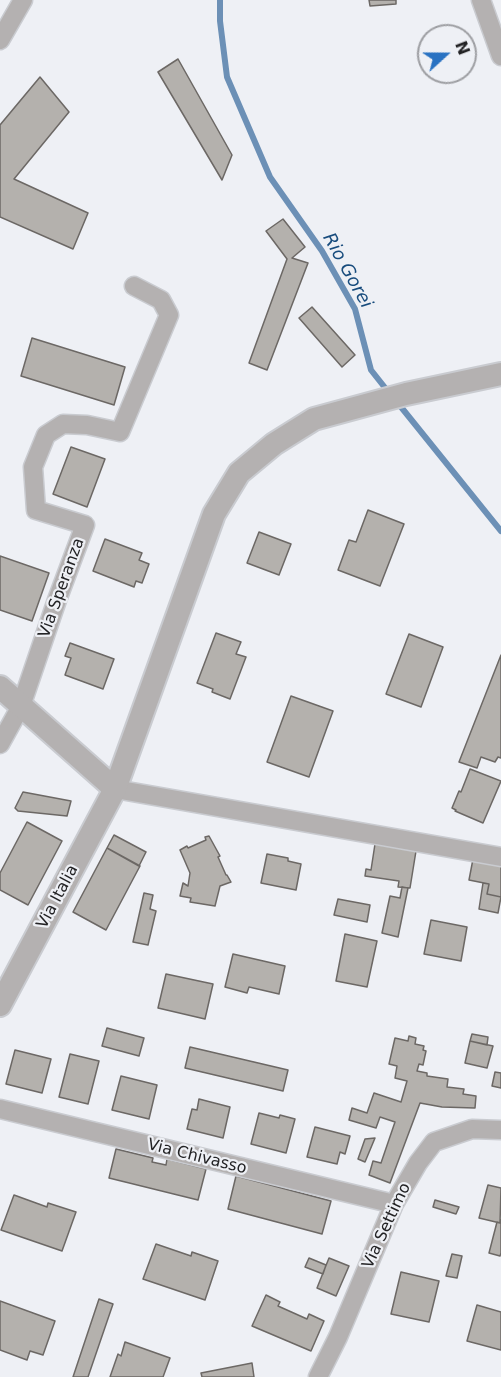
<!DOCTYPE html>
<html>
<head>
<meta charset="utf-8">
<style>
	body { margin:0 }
	#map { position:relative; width:501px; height:1377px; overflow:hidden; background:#eef0f5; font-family:"DejaVu Sans",sans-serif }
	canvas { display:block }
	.north { position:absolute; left:417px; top:24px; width:60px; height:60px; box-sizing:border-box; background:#eef0f5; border:2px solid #9d9ea2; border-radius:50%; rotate:69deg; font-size:16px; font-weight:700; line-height:24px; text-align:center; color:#232325 }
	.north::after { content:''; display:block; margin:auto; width:21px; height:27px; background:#2972c2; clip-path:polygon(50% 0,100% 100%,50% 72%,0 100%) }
</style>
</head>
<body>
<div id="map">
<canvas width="501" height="1377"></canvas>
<div class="north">N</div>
</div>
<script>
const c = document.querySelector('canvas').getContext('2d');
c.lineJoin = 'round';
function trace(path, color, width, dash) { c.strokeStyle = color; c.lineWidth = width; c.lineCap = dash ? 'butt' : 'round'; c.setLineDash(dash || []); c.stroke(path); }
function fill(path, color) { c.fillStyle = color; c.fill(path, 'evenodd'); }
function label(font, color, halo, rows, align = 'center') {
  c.font = font + ' "DejaVu Sans",sans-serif'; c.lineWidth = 4.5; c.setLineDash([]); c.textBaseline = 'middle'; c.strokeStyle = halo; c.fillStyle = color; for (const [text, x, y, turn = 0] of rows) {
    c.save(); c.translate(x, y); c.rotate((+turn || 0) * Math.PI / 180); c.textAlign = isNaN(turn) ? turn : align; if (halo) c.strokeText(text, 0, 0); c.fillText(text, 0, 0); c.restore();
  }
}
const stream = new Path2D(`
	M220 0V21L227 77 270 177 322 251 355 309 371 370 390 394
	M397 402 501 531`);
const building = new Path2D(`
	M369 0H396V4L370 6Z
	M178 59 232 155 222 180 158 72Z
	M40 77 69 112 14 179 88 213 73 249 0 217V125Z
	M283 219 305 247 292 258 308 263 267 370 249 363 287 259 266 231Z
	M312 307 355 355 342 367 299 318Z
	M32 338 125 367 114 405 21 376Z
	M71 447 105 459 87 507 53 494Z
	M368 510 404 524 380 586 338 570 349 540 356 542Z
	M259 532 291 544 279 575 247 563Z
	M105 539 142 553 139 560 149 564 142 583 136 581 134 587 93 571Z
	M0 556 49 573 32 621 0 610Z
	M216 633 241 642 236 654 246 657 230 699 212 692 213 689 197 683Z
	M409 634 443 647 421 707 386 694Z
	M70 643 114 659 103 689 65 675 71 658 65 656Z
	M501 655V758L498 757 495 762 481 757 477 768 459 762Z
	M291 696 333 711 309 777 267 762Z
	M470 769 501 781 483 823 455 811 456 810 452 808 459 791 461 792Z
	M23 792 71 801 67 816 18 811 15 808Z
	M27 822 62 841 28 905 0 890V873Z
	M114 835 146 852 139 866 107 848Z
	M209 836 220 856 218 857 226 875H227L231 882 220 886 215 906 190 902 191 898 180 896 183 883 188 886 190 873 180 850 187 846 188 848 206 840 205 837Z
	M375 844 416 851 410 888 398 887 399 881 365 876 366 869 371 870Z
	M107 848 140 866 106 930 73 912Z
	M267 854 288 858V861L301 864 296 890 261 883Z
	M473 859 501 865V897L487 894 489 884 469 880Z
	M483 883 489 884 487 894 501 897 498 913 479 909Z
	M402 887 408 888 398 937 382 933 390 896 400 898Z
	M144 893 153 895 150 909 156 911 148 945 133 942Z
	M338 899 370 905 367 922 334 915Z
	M431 920 467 927 461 961 424 954Z
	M345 934 377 941 367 987 336 981Z
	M233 954 285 966 279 994 249 987 247 993 225 987Z
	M166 974 213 984 205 1019 158 1008Z
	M107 1028 144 1038 139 1056 102 1046Z
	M472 1034 488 1037 487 1045 470 1041Z
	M409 1036 416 1038 415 1044 424 1046 423 1050 426 1051 423 1065 419 1064 417 1071 427 1073V1076L448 1079 447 1087 464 1089 463 1094 476 1096 475 1108 442 1107 420 1103 390 1183 369 1175 373 1161 381 1163 395 1122 380 1117 376 1128 349 1120 352 1108 367 1113 374 1093 401 1102 407 1081 395 1078 397 1066 389 1064 395 1038 408 1041Z
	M470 1041 493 1046 487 1068 465 1063Z
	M190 1047 288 1070 283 1091 185 1068Z
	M15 1050 51 1059 42 1093 6 1084Z
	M70 1054 99 1061 88 1104 59 1097Z
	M495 1072 501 1073V1088L492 1086Z
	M121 1076 157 1085 149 1119 112 1110Z
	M199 1099 230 1107 223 1138 187 1129 192 1109 197 1110Z
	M259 1113 279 1118 280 1115 295 1119 286 1153 251 1144Z
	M315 1127 350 1136 345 1154 340 1152 337 1164 307 1157Z
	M375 1138 365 1162 358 1159 365 1139Z
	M116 1149 153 1158 152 1162 166 1165 167 1159 206 1169 198 1200 109 1178Z
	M236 1176 331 1201 322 1234 228 1209Z
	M488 1185 501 1188 500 1223 479 1218Z
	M14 1195 47 1207 48 1203 76 1212 62 1251 1 1230Z
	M435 1200 459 1207 456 1214 433 1207Z
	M501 1220V1253L500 1256 489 1253 497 1222 500 1223Z
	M156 1244 191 1256 192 1252 218 1261 205 1300 143 1279Z
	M452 1254 462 1256 457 1278 446 1276Z
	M309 1258 326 1265 323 1274 305 1267Z
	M329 1258 349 1266 336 1296 317 1288Z
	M401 1272 439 1281 429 1322 391 1314Z
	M266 1295 280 1302 278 1306 307 1319 309 1314 324 1321 311 1351 252 1326Z
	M99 1299 113 1304 88 1377H73Z
	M0 1301 55 1321 43 1355 30 1351 27 1360 0 1350Z
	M477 1305 501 1312V1350L467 1341Z
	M125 1342 170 1358 163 1377H110L118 1354 121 1356Z
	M252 1363 254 1377H202L201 1373Z`);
const minor = new Path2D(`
	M481 0 501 56
	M0 40 23 0
	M0 744 21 706 57 600 85 525 36 510 33 467 46 435 63 424 87 425 120 432 169 315 161 300 134 286
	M115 789 501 857
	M0 1109 394 1204
	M318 1377 338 1337 394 1204 418 1163 434 1142 472 1129 501 1130`);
const tertiary = new Path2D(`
	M0 687 115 789
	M0 1005 115 789 214 514 239 473 274 444 314 419 406 394 501 374`);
const streetNames = [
	["Via Speranza",62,588,-70],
	["Via Italia",58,897,-62],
	["Via Chivasso",197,1157,14],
	["Via Settimo",387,1226,-65]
];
const waterNames = [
	["Rio Gorei",347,271,61]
];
trace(stream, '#6c90b6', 6);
fill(building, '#b4b1ad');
trace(building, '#6c6865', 1.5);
trace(minor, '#c9cbd0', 21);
trace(tertiary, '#c9cbd0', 26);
trace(minor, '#b4b1b1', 18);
trace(tertiary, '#b4b1b1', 22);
label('16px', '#232325', '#eef0f5', streetNames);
label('italic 18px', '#184c7d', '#eef0f5', waterNames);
</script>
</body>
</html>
